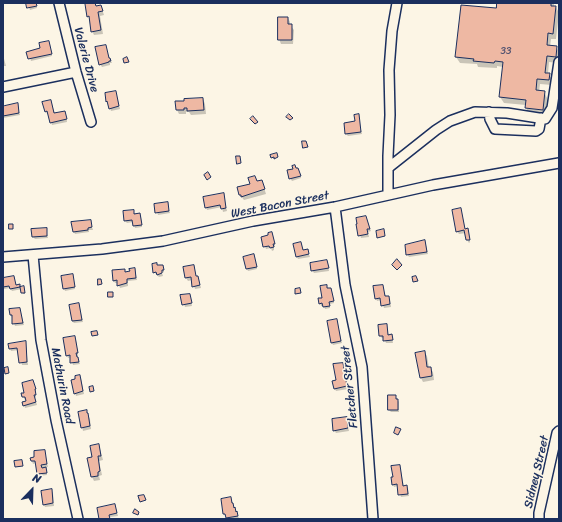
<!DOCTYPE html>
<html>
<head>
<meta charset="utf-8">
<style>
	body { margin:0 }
	#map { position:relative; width:562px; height:522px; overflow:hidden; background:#fcf5e5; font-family:Sriracha,sans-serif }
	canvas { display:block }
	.frame { position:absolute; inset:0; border:4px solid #1b2f5e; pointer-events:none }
	.north { position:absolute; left:12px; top:470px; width:40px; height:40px; -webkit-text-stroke:3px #fcf5e5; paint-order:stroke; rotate:23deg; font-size:11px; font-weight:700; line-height:16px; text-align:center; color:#1b2f5e }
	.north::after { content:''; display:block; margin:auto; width:14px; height:18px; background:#1b2f5e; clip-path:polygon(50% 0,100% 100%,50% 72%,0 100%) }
</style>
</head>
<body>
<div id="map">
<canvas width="562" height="522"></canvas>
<div class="frame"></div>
<div class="north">N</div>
</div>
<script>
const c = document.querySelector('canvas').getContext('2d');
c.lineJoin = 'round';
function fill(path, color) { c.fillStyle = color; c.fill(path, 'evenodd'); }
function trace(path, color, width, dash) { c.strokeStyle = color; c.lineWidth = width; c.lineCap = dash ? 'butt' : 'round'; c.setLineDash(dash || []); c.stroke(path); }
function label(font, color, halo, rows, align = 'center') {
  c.font = font + ' Sriracha,sans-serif'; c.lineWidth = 3; c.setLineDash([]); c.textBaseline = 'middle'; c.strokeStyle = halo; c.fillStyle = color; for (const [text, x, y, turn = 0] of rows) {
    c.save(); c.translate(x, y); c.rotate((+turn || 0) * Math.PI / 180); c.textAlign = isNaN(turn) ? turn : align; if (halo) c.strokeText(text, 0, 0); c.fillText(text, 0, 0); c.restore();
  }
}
const shadow = new Path2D(`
	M27 3H36L37 8 30 10Z
	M95 3 97 7 101 6 104 15 100 16 103 34 94 35 92 31 91 21 88 16Z
	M498 3H554V7H556L559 13 556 39H551L550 47H556L559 52 558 63 549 62 548 74 553 80 552 85 540 84 539 92H544L547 98 546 115 529 114 526 108V105L504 103 500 97 503 67 497 66V68L478 67 477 64 460 63 456 57 461 6 497 9Z
	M288 18 290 22V25L294 30 293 44H281L279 39Z
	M50 44 52 56 31 61 28 52 42 49Z
	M3 55 6 66H3Z
	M110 59 112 63H110V65L102 67 100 64Z
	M116 92 120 109 111 111 110 108Z
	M203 99 205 104 206 114 191 115 189 112H186V114H179L177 110V102Z
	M51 101 55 114 66 115 67 122 52 125 49 114H47L46 111Z
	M17 104 20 115 3 118V108Z
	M358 115 362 134 348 136 346 134 356 122Z
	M297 169H298L299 171 301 178 292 181 290 178Z
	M255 177 258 182 262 181 266 194 244 200 240 195 251 184Z
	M224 197 227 211 223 212 222 207 207 210 206 207Z
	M167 203 170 213 158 215 155 205Z
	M460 209 465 229 468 232 470 242 469 243 467 240 466 233 459 234 457 231Z
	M133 211 135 214H140L141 216 142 227 135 228 133 222 127 223 125 221Z
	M366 220 371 231 368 232 369 237 361 238 357 225Z
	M90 221 93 230H89V232L75 234 74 232Z
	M46 229 48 238 35 239 33 237Z
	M273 236 275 247H274V250L272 251 271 248 266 249 262 238Z
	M425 241 428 254 409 257 407 254Z
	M301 243 303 251 307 250 310 257 298 259 297 257Z
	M254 256 257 269 248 271 247 269Z
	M327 261 329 271 314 273 312 270Z
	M157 264 158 266H162L164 268V272L162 273 163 276 159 277 154 272Z
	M193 266 196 277H198L199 280 201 288 195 289 192 280 188 281 186 278 185 268Z
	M135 269 137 280 128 281V286L120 288 118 283H115L114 281 124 270 126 273Z
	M72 275 75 289 65 291 64 288Z
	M14 277 16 286 19 285 21 288H24L25 294H23L22 289 12 291 10 288 4 289 3 287V279Z
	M326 286 328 289H331L332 291 334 303 330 304V308L325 309 324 306H321L319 299 323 298Z
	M382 286 386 297H388L390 299 391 307 384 308 381 300 377 301 376 298Z
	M189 295 192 306 185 307 181 296Z
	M79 304 83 322 74 323 72 321Z
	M20 309 24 325 15 326 11 315Z
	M337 320 342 343 333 345 332 343Z
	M386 325 389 336 391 335 393 343H386L384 338H382L380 336Z
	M76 340 78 356H77L80 364 73 365 71 357 68 358 67 355Z
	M25 342 26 345 28 365H22L19 350 11 351 10 348Z
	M424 352 427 356 429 368H430L433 372 434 380 423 382 421 378 416 353Z
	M342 364 348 389 336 391 335 389Z
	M81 378 84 394 76 396 75 393Z
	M34 384 36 391 35 392 36 397 35 398 37 405 25 408 24 405 27 401V399L25 400 22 394 26 393Z
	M395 396 399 402V412H391L389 410Z
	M86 411 90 419 91 429 83 431 79 412Z
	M346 418 349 431 336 433 334 430Z
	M98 445 100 449 103 460 99 461 102 475 99 476 100 480 94 481 92 477 89 459 93 458Z
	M44 451 48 467H45L47 475 39 476 36 463 33 464 31 459 35 458Z
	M400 466 404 487 406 486 408 489 409 496 401 497 398 486 394 487 393 484Z
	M51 490 53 493 54 506 45 507 44 505Z
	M231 498 234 508 238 515 239 519H228L224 514Z
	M115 505 118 516 110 517V519H100Z`);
const building = new Path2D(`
	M26 3H36L37 6 27 8Z
	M89 3H95L96 6 101 5 103 11 98 12 101 30 91 32 89 16 87 17 85 4Z
	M497 3H551V6H556L553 34 548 33 547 45 557 46 556 57 547 56 545 73H550L549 80 537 79 536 90 545 91 543 110 525 108 526 100 499 97 503 62 495 61 494 63 473 61 474 59 455 57 461 5 496 8Z
	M278 17H288V24H292V40H278Z
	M49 41 52 54 28 59 26 52 40 48 39 43Z
	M106 45 109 58H110L111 61H109V62L99 65 95 47Z
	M127 57 129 62 124 63 123 59Z
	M116 91 119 106 109 109 107 101 106 102 105 93Z
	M203 98 204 110 187 111V108H184V110H176L175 101H184V99Z
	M51 100 54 113 65 111 67 119 50 123 47 111 45 112 42 102Z
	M18 103 19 113 3 116V107L4 106Z
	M289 114 293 118 290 120 286 117Z
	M359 114 361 132 345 134 344 123 355 121 354 115Z
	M253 116 258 122 255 124 250 119Z
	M302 141H306L308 147 303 148Z
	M277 153 278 157 274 159V157L271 158 270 155Z
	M236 156H240L241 163 237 164Z
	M295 165 296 168H298L301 176 289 179 287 170 293 169 292 166Z
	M208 172 211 177 207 180 204 175Z
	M255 176 257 181 262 180 265 189 241 197V195H239L237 187 250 184 248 178Z
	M224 193 226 208 221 209 220 205 205 208 203 197Z
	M168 202 169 211 155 213 154 204Z
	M461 208 465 229 468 228 470 240H466L464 230 456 232 452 210Z
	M134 210V214L140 213 142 225 133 226 132 220 124 221 123 211Z
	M366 216 370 229H367L368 234 358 236 356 224H357L356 218Z
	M91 220 92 227 88 228V230L73 232 71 222Z
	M9 224H13V229H9Z
	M47 228V236L32 237 31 229Z
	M384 229 385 236 377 238 376 231Z
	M272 232 275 244H273L274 247 270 248 269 246 263 247 261 237 268 235V233Z
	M425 240 427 252 406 255 405 245Z
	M301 242 303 250 308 249 309 254 296 257 293 244Z
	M254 254 257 267 246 269 243 257Z
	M397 259 402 265 397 270 392 265Z
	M327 260 329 268 311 271 310 263Z
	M157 263V265H163L164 270H162V273L157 275 156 272 153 273 152 264Z
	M194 265 196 276H198L200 285 192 287 191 277 185 278 183 267Z
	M135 268 136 278 127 279V283L117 286V280L113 281 112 270 125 269V272L130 271 129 269Z
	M73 274 75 287 63 289 61 276Z
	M14 276 16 285 20 284V287L10 289 9 286 3 287V278Z
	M416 276 418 281 413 282 412 277Z
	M98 279H101L102 284 98 285Z
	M327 285V288H331L334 301 329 302 330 306 323 307 322 303 319 304 318 298H322L320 286Z
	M383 285 385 296H389L390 304 381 306 380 298 375 299 373 286Z
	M24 286 25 293H21L20 287Z
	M300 288 301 293 295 294V289Z
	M108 292H113V297H108Z
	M190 294 192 303 182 305 180 295Z
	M79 303 82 320 72 321 69 305Z
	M20 308 23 323 12 324V315H10L9 309Z
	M337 319 341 341 331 343 327 321Z
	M387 324 388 335 392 334 393 340 383 341V336H379L378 325Z
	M97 331 98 335 92 336 91 332Z
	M75 336 78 353H76L77 357H78L79 362 70 363V355L66 356 63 338Z
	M26 341 27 362 19 363 17 348 9 349 8 344Z
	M425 351 427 367H431L432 376 420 378 415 353Z
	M343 363 347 386 334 389 332 381 336 380 333 364Z
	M8 367 9 373 5 374 4 368Z
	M80 375 83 391 74 394 71 380 75 379V376Z
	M33 380 36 389H35L36 395H34L36 402 23 406 22 402 26 401 25 397H22L21 393H24L22 383Z
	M93 386 94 391 90 392 89 387Z
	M388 395H396V399H398V410H388Z
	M87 410V413H88L90 426 81 428 78 412Z
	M347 417 348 428 333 431 332 419Z
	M396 427 401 429 398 435 394 433Z
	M99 444 101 456H98L100 471 98 472V476L91 477 87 458 92 457 90 446Z
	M45 450 47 464 41 465 42 468 46 467 47 473 37 474 35 461H31L30 458 34 457V451Z
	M22 460 23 466 15 467 14 461Z
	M400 465 403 486 407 485 408 494 398 495 397 484 392 485 391 477H393L391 466Z
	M52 489 53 503 43 505 41 491Z
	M144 495 146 500 140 502 138 496Z
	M231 497 232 503H233L234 508 235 507 236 512 237 511 238 516 226 518 225 514H223L221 499Z
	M115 504 117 513 109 515 110 519H99L97 508Z
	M135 509 139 512 138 515 133 513Z`);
const minor = new Path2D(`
	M59 3 76 72 91 122
	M3 87 76 72
	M489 112 490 119 495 129 536 131 539 129 541 118
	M388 168 436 130 450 121 475 112 507 113 545 119 552 108 559 62
	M388 195V156L390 115 389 70 392 31 397 3
	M335 207 345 285 362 367 373 519
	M33 255 41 340 56 420 78 519
	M3 257 102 249 163 241 253 221 335 207 433 185 559 163
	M539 519V513L557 433 559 431`);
const numberNames = [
	["33",506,51]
];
const streetNames = [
	["Valerie Drive",86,60,75],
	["West Bacon Street",280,205,-11],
	["Mathurin Road",62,386,79],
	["Fletcher Street",350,387,-96],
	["Sidney Street",537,472,-77]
];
fill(shadow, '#0003');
fill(building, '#eeb8a3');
trace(building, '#1b2f5e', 1);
trace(minor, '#1b2f5e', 12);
trace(minor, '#fcf5e5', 9);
label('10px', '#50516f', null, numberNames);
label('12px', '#1b2f5e', '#fcf5e5', streetNames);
</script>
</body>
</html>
